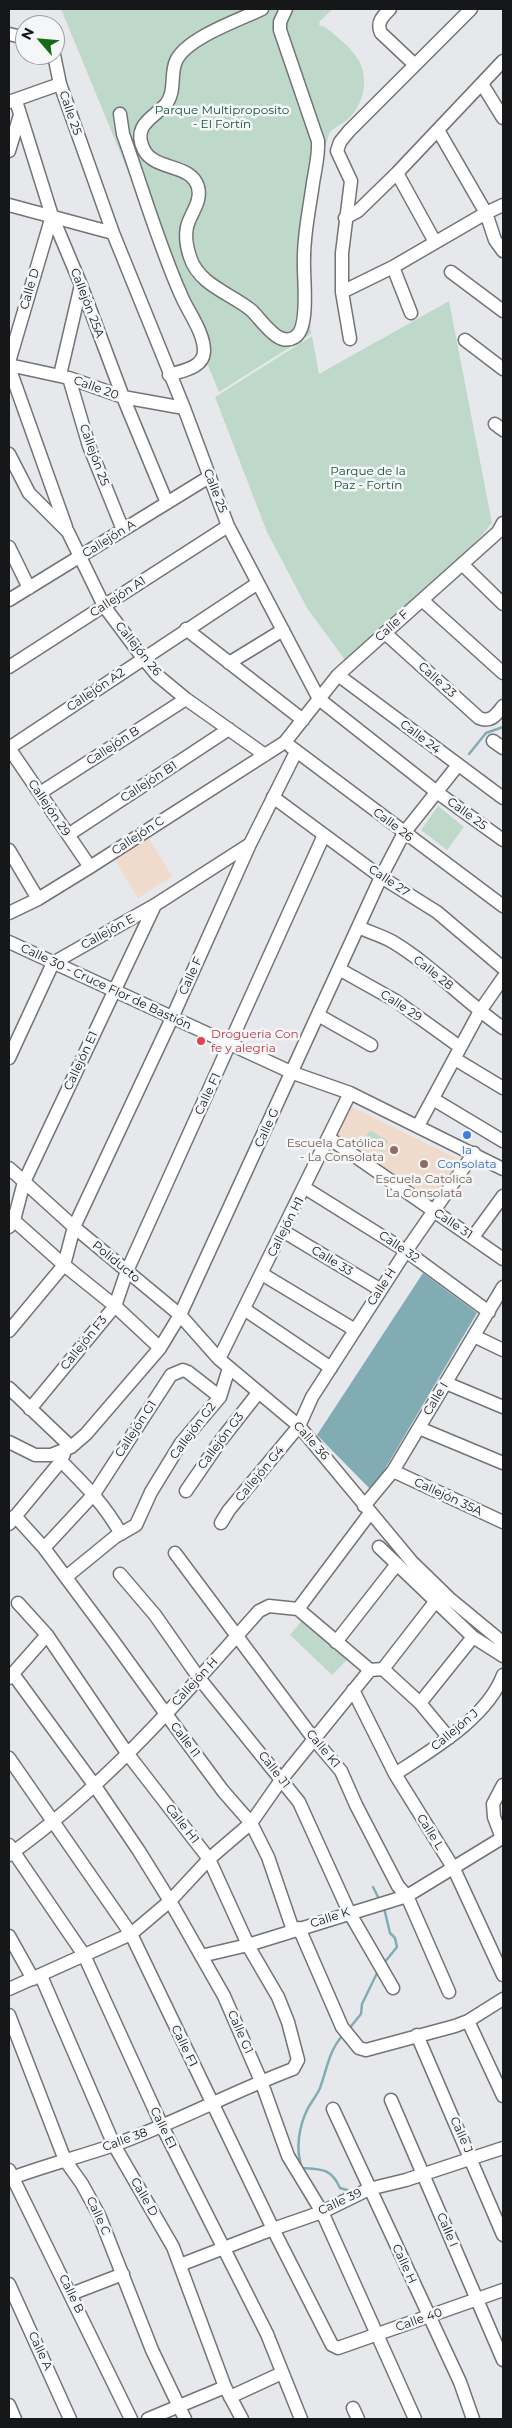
<!DOCTYPE html>
<html>
<head>
<meta charset="utf-8">
<style>
	body { margin:0 }
	#map { position:relative; width:512px; height:2428px; overflow:hidden; background:#e7e8eb; font-family:Montserrat,sans-serif }
	canvas { display:block }
	.frame { position:absolute; inset:0; border:10px solid #161718; pointer-events:none }
	.north { position:absolute; left:15px; top:15px; width:50px; height:50px; box-sizing:border-box; background:#f4f6f8; border:1px solid #9b9d9e; border-radius:50%; rotate:297deg; font-size:14px; font-weight:700; line-height:20px; text-align:center; color:#161718 }
	.north::after { content:''; display:block; margin:auto; width:18px; height:22px; background:#156b13; clip-path:polygon(50% 0,100% 100%,50% 72%,0 100%) }
</style>
</head>
<body>
<div id="map">
<canvas width="512" height="2428"></canvas>
<div class="frame"></div>
<div class="north">N</div>
</div>
<script>
const c = document.querySelector('canvas').getContext('2d');
c.lineJoin = 'round';
function fill(path, color) { c.fillStyle = color; c.fill(path, 'evenodd'); }
function trace(path, color, width, dash) { c.strokeStyle = color; c.lineWidth = width; c.lineCap = dash ? 'butt' : 'round'; c.setLineDash(dash || []); c.stroke(path); }
function label(font, color, halo, rows, align = 'center') {
  c.font = font + ' Montserrat,sans-serif'; c.lineWidth = 5; c.setLineDash([]); c.textBaseline = 'middle'; c.strokeStyle = halo; c.fillStyle = color; for (const [text, x, y, turn = 0] of rows) {
    c.save(); c.translate(x, y); c.rotate((+turn || 0) * Math.PI / 180); c.textAlign = isNaN(turn) ? turn : align; if (halo) c.strokeText(text, 0, 0); c.fillText(text, 0, 0); c.restore();
  }
}
const education = new Path2D(`
	M146 834 172 876 138 898 112 856Z
	M348 1105 464 1162 433 1208 331 1138Z`);
const green = new Path2D(`
	M61 9H333L320 21 319 25 325 27C342 41 364 56 364 80 365 94 358 111 347 120 341 125 332 128 329 134 308 200 306 266 311 334L219 392Z
	M449 301 492 523C451 575 396 618 345 660L307 608 267 532 215 397 312 336 319 374Z
	M438 806 464 827 447 850 421 830Z
	M370 1130 388 1141 382 1152 364 1140Z
	M304 1618 348 1659 332 1675 290 1635Z`);
const water = new Path2D(`
	M423 1273 477 1313 372 1491 317 1435Z`);
const stream = new Path2D(`
	M469 754 486 733 503 727
	M373 1887 380 1901
	M384 1908 390 1933 395 1938 397 1947 384 1963
	M348 2030 361 2014 362 2004 378 1971
	M343 2035C329 2050 327 2069 320 2088 317 2095 312 2101 308 2108 299 2126 295 2149 302 2168 321 2169 331 2168 340 2188L350 2191`);
const minor = new Path2D(`
	M262 9C239 20 186 38 176 61 170 74 176 92 166 104 155 117 131 125 144 150 155 171 191 163 198 187 202 202 190 214 187 227 185 236 187 248 190 257 199 285 230 293 251 310 262 320 278 348 295 337 309 329 304 283 304 268 303 242 308 216 312 190 314 173 319 158 318 141L280 30V22L286 9
	M390 9C383 16 376 22 381 33L415 65
	M9 34 25 38
	M54 55 60 84 113 233 184 408 228 526 319 699 438 793 503 840
	M482 84 503 118
	M16 101 52 216 81 285 123 397 167 503
	M9 102 60 84
	M120 114 123 134C142 187 158 243 181 295 188 312 204 332 204 351 204 368 181 371 169 375
	M9 151 20 115
	M397 173 435 242
	M9 205 113 233
	M503 205 486 213 495 240 503 251
	M345 218 358 211 397 173 503 61
	M393 267 411 313
	M451 272 503 311
	M342 292 393 267 486 213 438 130
	M350 339 342 292V253L351 181 337 151 340 142 349 131 471 9
	M465 340 503 369
	M9 362 52 216
	M9 365 69 378 123 397 184 408
	M9 367 66 527
	M60 375 81 285
	M69 378 89 446 123 530
	M495 424 503 430
	M9 454 29 493 68 532 104 606 143 658 157 675 186 699 265 755
	M9 547 29 588
	M462 564 503 604
	M9 600 209 477
	M422 600 503 673
	M186 629 303 720
	M385 633 479 718C491 723 496 715 503 706
	M229 663 283 630
	M9 667 228 526
	M338 675 503 798
	M493 741 503 748
	M291 747 503 906
	M9 748 258 583
	M9 748 90 867
	M40 793 186 699
	M273 797 381 877 437 912 503 968
	M68 835 229 729
	M9 850 38 899
	M9 913 38 899 90 867 285 742 338 675 498 532 503 523
	M358 927C369 932 383 936 393 942 433 966 465 1002 503 1028
	M9 942 293 1073 350 1093 503 1169
	M339 969 396 1001 460 1047
	M318 1015 371 1045
	M9 1058 53 963 155 905 250 844
	M455 1059 503 1088
	M433 1099 503 1141
	M418 1126 480 1011 503 978
	M329 1138 503 1259
	M9 1168 74 1227 180 1315 219 1359 299 1426 412 1562 449 1598 501 1641 503 1645
	M305 1188 406 1251 489 1312
	M9 1216 64 1265 115 1306 160 1348
	M9 1227 14 1220 24 1182 155 905
	M283 1231 381 1290
	M473 1237 503 1196
	M262 1274 355 1330
	M244 1309 331 1368
	M9 1331 64 1265 74 1227 172 1018 250 844 296 752
	M474 1336 503 1350
	M219 1359 350 1093
	M446 1383 503 1407
	M9 1388 71 1447
	M30 1409 115 1306 127 1271 324 835
	M419 1428 503 1463
	M9 1442 35 1455H51L71 1447 86 1434 160 1348 180 1315 381 877 404 833 458 765
	M61 1461C84 1484 105 1505 121 1534
	M393 1471 503 1522
	M186 1491 221 1440 258 1393
	M364 1506 393 1471 503 1287
	M15 1516 44 1548 114 1642 166 1714 223 1791 251 1823 268 1857 293 1930
	M221 1523 229 1510 299 1426 312 1397 406 1251 474 1153
	M9 1524 61 1461 64 1454
	M379 1547 473 1637 503 1656
	M44 1548 94 1494 171 1375 183 1370 188 1372 220 1397
	M175 1553 313 1738 341 1771 356 1805 398 1886 407 1896 449 1992
	M120 1574 155 1615 199 1678 299 1802 349 1912 393 1988
	M66 1577 115 1537 136 1525 151 1492 181 1443 220 1397 229 1368
	M298 1609 370 1670
	M336 1642 397 1564
	M383 1669 420 1703 449 1738
	M370 1670 383 1669 435 1602
	M13 1674 95 1786 139 1851 170 1901 224 1996 261 2081 288 2156 322 2212 415 2419
	M9 1678 47 1635
	M353 1690 395 1774 454 1869 503 1975
	M420 1703 473 1637
	M9 1758 131 1934 273 2229 332 2345 338 2348 503 2290
	M395 1774C433 1749 487 1718 503 1675
	M9 1845 84 1955 162 2126 267 2334 301 2419
	M9 1855C104 1788 182 1698 259 1611L269 1606 298 1609 370 1513
	M299 1928 342 2027 359 2048 366 2050 455 2026 468 2021 503 1999
	M9 1936 33 1979
	M201 1956 248 1945 407 1896 502 1838 494 1817 493 1804 503 1785
	M41 1976 114 2145 173 2247 225 2387 242 2419
	M9 1989 131 1934 170 1901 209 1859 251 1823 281 1780 370 1670
	M9 2015 65 2160 82 2184 99 2215 152 2350 185 2419
	M468 2021 503 2096
	M417 2035 503 2235
	M391 2100 503 2360
	M333 2109 460 2382 473 2419
	M9 2170 131 2419
	M9 2179C43 2166 79 2157 114 2145 175 2123 232 2092 293 2069L298 2060 288 2022 278 1997 250 1949 209 1859 127 1753 47 1635 18 1603
	M180 2265 273 2229 322 2212 369 2189 406 2180 503 2148
	M9 2284 70 2419
	M71 2294 123 2274
	M230 2397 282 2373
	M9 2405 15 2419
	M353 2408 358 2419
	M148 2419 225 2387`);
const markers = [
	[201,1041,5,"#e0444e"],
	[467,1135,5,"#3f7fe0"],
	[394,1150,5,"#8d6e63"],
	[424,1164,5,"#8d6e63"]
];
const parkNames = [
	["Parque Multiproposito",222,110],
	["- El Fortín",222,124],
	["Parque de la",368,471],
	["Paz - Fortín",368,485]
];
const streetNames = [
	["Calle 25",70,113,71],
	["Calle D",30,289,-74],
	["Callejón 25A",87,303,69],
	["Calle 20",96,388,20],
	["Callejón 25",94,455,70],
	["Calle 25",215,491,69],
	["Callejón A",109,539,-32],
	["Callejón A1",118,597,-33],
	["Calle F",392,626,-42],
	["Callejón 26",138,649,51],
	["Calle 23",437,680,42],
	["Callejón A2",96,690,-34],
	["Calle 24",420,737,37],
	["Callejón B",113,746,-33],
	["Callejón B1",149,782,-33],
	["Callejón 29",49,808,56],
	["Calle 25",467,814,36],
	["Calle 26",393,825,37],
	["Callejón C",138,836,-33],
	["Calle 27",389,881,34],
	["Callejón E",108,932,-29],
	["Calle 28",433,973,38],
	["Calle F",191,976,-66],
	["Calle 30 - Cruce Flor de Bastión",106,987,25],
	["Calle 29",401,1006,33],
	["Callejón E1",81,1061,-65],
	["Calle F1",208,1094,-65],
	["Calle G",267,1128,-65],
	["Calle 31",453,1224,34],
	["Callejón H1",286,1227,-63],
	["Calle 32",399,1247,34],
	["Calle 33",332,1261,31],
	["Poliducto",116,1262,39],
	["Calle H",382,1287,-57],
	["Callejón F3",84,1343,-51],
	["Calle I",436,1399,-59],
	["Callejón G1",136,1429,-57],
	["Callejón G2",193,1431,-53],
	["Callejón G3",221,1441,-53],
	["Calle 36",311,1441,48],
	["Callejón G4",260,1474,-50],
	["Callejón 35A",448,1497,25],
	["Callejón H",195,1682,-47],
	["Callejón J",455,1730,-40],
	["Calle I1",185,1740,53],
	["Calle K1",323,1749,50],
	["Calle J1",274,1770,52],
	["Calle H1",182,1824,52],
	["Calle L",430,1832,58],
	["Calle K",330,1918,-18],
	["Calle G1",240,2032,66],
	["Calle F1",184,2046,64],
	["Calle E1",163,2128,64],
	["Calle J",461,2135,66],
	["Calle 38",125,2140,-20],
	["Calle D",144,2197,60],
	["Calle 39",340,2202,-25],
	["Calle C",98,2216,65],
	["Calle I",447,2230,67],
	["Calle H",404,2264,65],
	["Calle B",71,2294,64],
	["Calle 40",419,2320,-19],
	["Calle A",40,2351,65]
];
const healthNames = [
	["Drogueria Con",211,1034],
	["fe y alegria",211,1048]
];
const educationNames = [
	["Escuela Católica",384,1143],
	["- La Consolata",384,1157],
	["Escuela Catolica",424,1179,"center"],
	["La Consolata",424,1193,"center"]
];
const shopNames = [
	["la",467,1150],
	["Consolata",467,1164]
];
fill(education, '#efdacc');
fill(green, '#bed9c9');
fill(water, '#81acb4');
trace(stream, '#81acb4', 2.5);
trace(minor, '#737477', 15);
trace(minor, '#fff', 12);
for (const [x, y, r, color] of markers) { const dot = new Path2D(); dot.arc(x, y, r, 0, 2 * Math.PI); c.fillStyle = color; c.fill(dot); trace(dot, '#f4f6f8', 2); }
label('12px', '#165237', '#f4f6f8', parkNames);
label('12px', '#161718', '#f4f6f8', streetNames);
label('12px', '#be3a42', '#f4f6f8', healthNames, 'left');
label('12px', '#785e54', '#f4f6f8', educationNames, 'right');
label('12px', '#366cbe', '#f4f6f8', shopNames);
</script>
</body>
</html>
